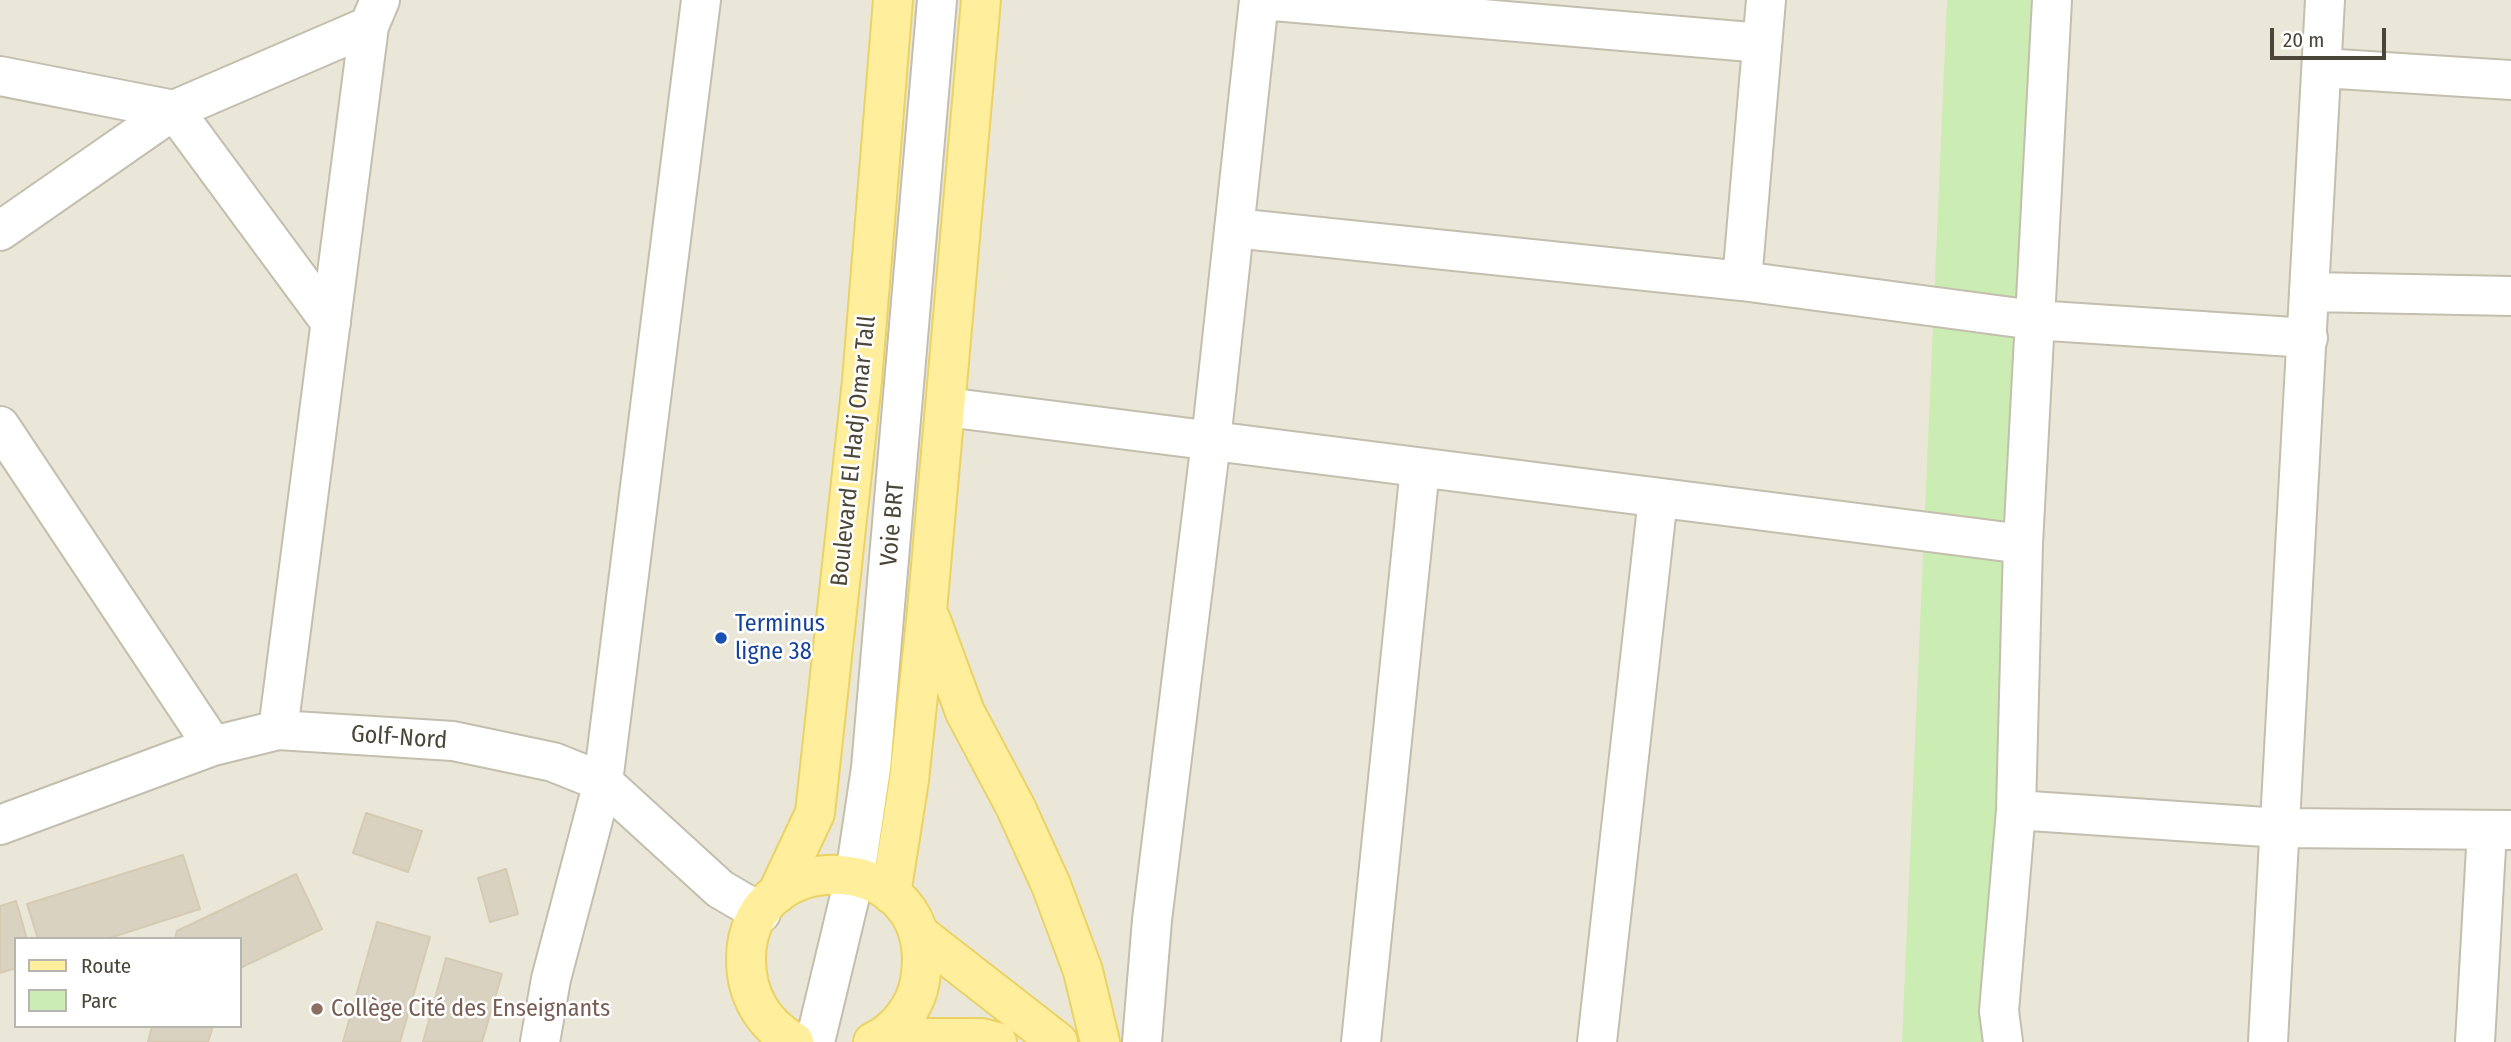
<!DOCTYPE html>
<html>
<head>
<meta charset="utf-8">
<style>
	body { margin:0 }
	#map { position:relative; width:2511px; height:1042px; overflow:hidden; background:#f6f4eb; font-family:"Fira Sans Condensed",sans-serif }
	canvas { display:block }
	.legend { position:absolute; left:14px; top:937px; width:228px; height:91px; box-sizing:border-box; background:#fff; border:2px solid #b7b5af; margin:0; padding:9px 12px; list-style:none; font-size:21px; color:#4b4638 }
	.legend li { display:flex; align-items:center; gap:14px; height:35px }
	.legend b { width:35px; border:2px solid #b7b5af }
	.scale { position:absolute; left:2270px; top:28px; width:116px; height:32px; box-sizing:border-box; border:4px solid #4b4638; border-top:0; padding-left:9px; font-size:21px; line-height:24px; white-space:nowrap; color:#4b4638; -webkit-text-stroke:5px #fff; paint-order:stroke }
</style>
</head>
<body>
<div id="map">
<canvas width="2511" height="1042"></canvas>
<ul class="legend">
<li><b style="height:9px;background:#ffee9b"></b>Route</li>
<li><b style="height:19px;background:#cbecb2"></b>Parc</li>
</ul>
<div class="scale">20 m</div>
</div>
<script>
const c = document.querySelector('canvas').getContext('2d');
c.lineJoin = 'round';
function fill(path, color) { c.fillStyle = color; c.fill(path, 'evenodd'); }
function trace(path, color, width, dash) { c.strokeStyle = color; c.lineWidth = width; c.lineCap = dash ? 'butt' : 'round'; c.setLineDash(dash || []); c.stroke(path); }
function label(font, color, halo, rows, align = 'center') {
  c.font = font + ' "Fira Sans Condensed",sans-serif'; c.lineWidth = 5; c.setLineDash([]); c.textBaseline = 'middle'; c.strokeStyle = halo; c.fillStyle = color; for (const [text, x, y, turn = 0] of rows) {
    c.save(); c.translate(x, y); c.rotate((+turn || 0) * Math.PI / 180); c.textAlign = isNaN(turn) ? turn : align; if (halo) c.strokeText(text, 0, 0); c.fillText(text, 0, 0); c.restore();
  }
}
const residential = new Path2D(`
	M0 0H2511V1042H0ZM16 939H240V1026H16Z`);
const green = new Path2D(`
	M1947 0H2064L2011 1042H1902Z`);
const building = new Path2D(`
	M366 813 422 831 408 872 353 853Z
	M183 855 200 909 106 939H38L27 904Z
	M506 869 518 914 490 922 478 878Z
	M296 874 322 929 240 968V939H175L177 931Z
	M16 901 27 939H16V968L0 973V906Z
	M377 922 430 937 400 1042H343Z
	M446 958 502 974 482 1042H423Z
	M152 1026H213L208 1042H148Z`);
const minor = new Path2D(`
	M1262 0 1762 43
	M2322 68 2511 80
	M0 76 174 110 331 323
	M1234 228 1742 281 2034 320 2308 338
	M0 231 174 110 369 26
	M1742 281 1766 0
	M2311 292 2511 296
	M946 407 2023 544
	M0 426 213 746
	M278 730 369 26 380 0
	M2016 810 2280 828 2511 830
	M0 825 213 746 278 730 453 741 553 762 603 782 720 889 761 913
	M540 1042 551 979 603 782 701 0
	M815 1042 855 875 871 768 937 0
	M1142 1042 1152 920 1211 441 1259 0
	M1361 1042 1420 468
	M1597 1042 1658 498
	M2003 1042 1999 1011 2016 810 2023 544 2052 0
	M2268 1042 2325 0
	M2475 1042 2487 830`);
const major = new Path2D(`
	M931 620 965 712 1015 806 1051 885 1083 971 1100 1042
	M777 894 815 813 862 381 893 0
	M891 894 909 780 927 611 981 0
	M918 933 1058 1042
	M882 1038H982L997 1042
	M794 1042C763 1024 746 995 746 959 746 841 943 846 920 981 916 1006 897 1031 873 1042`);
const markers = [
	[721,638,7,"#1a4fb4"],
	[317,1009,7,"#8d6e63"]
];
const streetNames = [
	["Boulevard El Hadj Omar Tall",854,451,-84],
	["Voie BRT",893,524,-85],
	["Golf-Nord",399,738,4]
];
const transitNames = [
	["Terminus",735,624],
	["ligne 38",735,652]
];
const educationNames = [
	["Collège Cité des Enseignants",331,1009]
];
fill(residential, '#eae7d9');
fill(green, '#cbecb2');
fill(building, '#d9d2c0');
trace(building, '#d4cbb2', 2);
trace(minor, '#c3bead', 42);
trace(major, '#ebd264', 42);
trace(minor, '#fff', 38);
trace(major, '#ffee9b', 38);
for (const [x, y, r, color] of markers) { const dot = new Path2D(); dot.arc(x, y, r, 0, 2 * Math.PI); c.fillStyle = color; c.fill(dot); trace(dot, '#fff', 2.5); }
label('24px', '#4b4638', '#fff', streetNames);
label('24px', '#164399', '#fff', transitNames, 'left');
label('24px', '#785e54', '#fff', educationNames, 'left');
</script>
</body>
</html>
